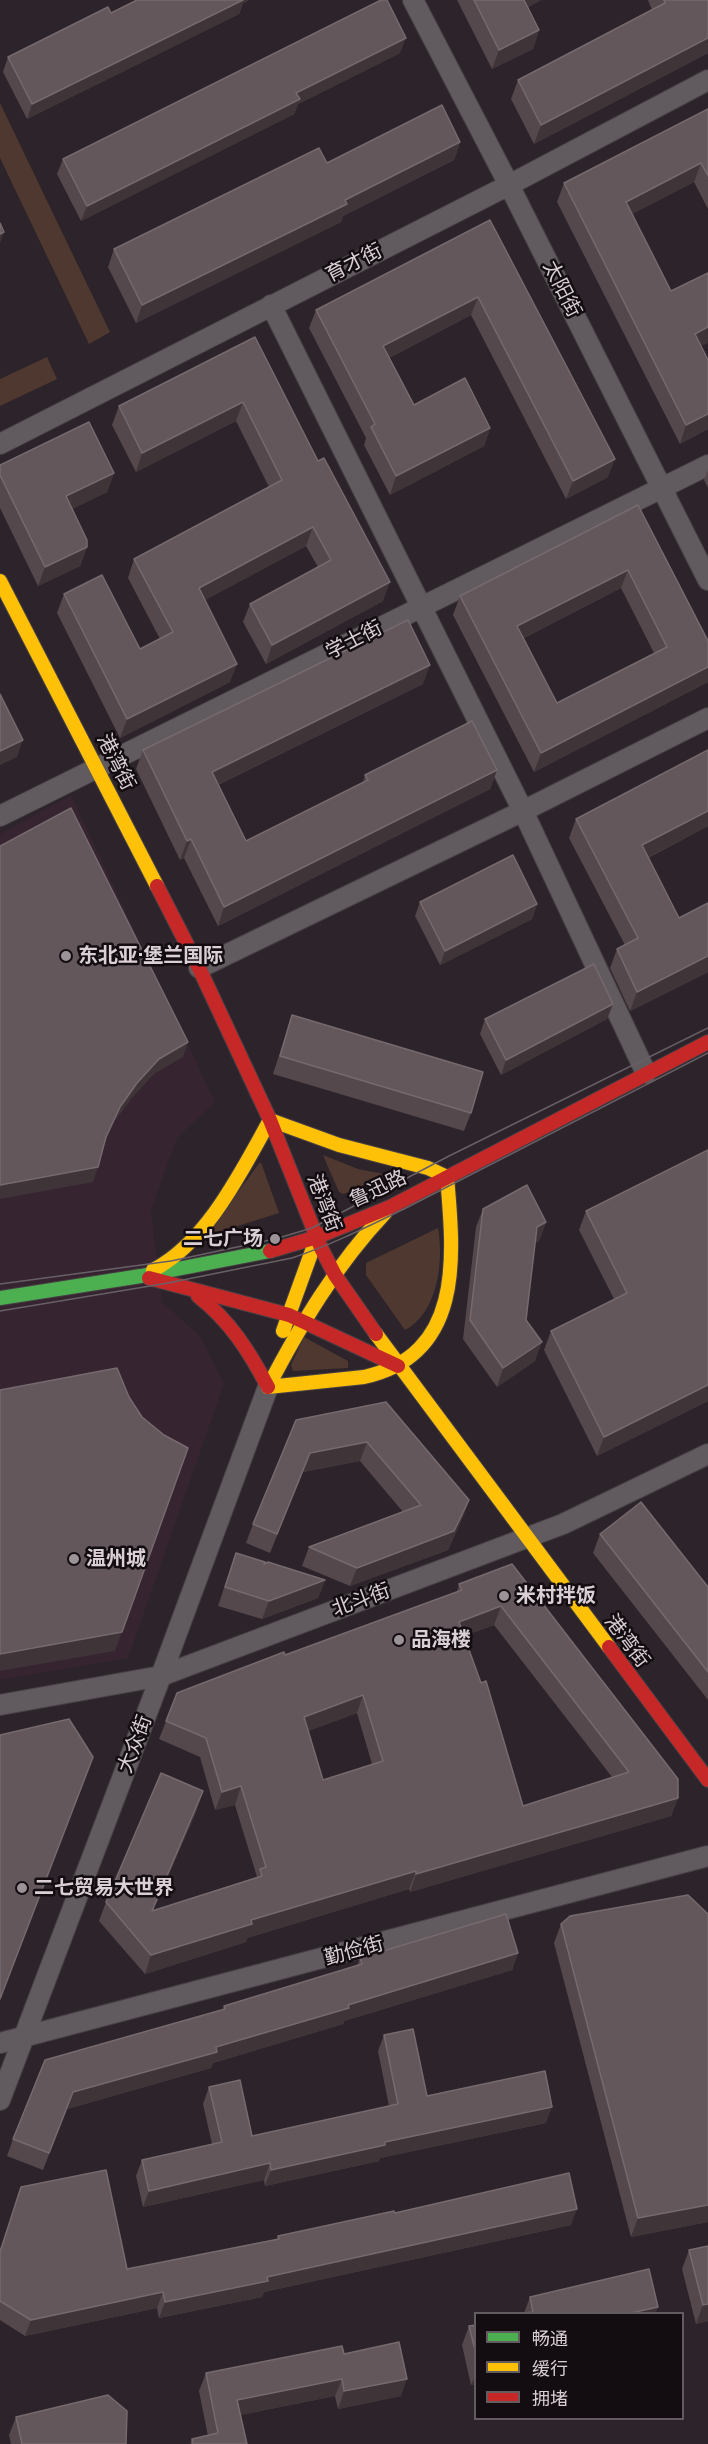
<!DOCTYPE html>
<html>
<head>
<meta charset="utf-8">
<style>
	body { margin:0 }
	#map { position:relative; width:708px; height:2444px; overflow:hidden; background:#2c242a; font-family:"Public Sans","Noto Sans SC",sans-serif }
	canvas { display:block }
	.legend { position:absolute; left:474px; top:2312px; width:210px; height:108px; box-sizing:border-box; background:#130d11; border:2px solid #625b5f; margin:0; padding:8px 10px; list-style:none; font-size:18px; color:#d9cfd5 }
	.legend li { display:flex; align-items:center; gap:12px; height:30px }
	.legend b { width:30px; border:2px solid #625b5f }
</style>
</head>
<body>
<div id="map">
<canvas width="708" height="2444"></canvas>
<ul class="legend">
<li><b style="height:8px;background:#4caf50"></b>畅通</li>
<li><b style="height:8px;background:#ffc107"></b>缓行</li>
<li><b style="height:8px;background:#c62828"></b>拥堵</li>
</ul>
</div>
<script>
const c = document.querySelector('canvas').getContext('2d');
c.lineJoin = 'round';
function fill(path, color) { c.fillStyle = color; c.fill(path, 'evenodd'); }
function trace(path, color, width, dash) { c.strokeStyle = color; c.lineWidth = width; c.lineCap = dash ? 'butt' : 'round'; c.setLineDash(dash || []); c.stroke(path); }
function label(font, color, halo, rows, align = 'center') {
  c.font = font + ' "Public Sans","Noto Sans SC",sans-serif'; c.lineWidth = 5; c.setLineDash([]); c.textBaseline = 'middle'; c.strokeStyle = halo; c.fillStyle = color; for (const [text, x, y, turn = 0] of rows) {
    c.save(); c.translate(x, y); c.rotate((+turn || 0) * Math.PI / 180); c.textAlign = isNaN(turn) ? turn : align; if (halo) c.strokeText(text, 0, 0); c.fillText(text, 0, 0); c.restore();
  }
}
const built = new Path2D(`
	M71 795 215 1102 177 1138 151 1210 162 1302 200 1336 224 1384 128 1658 0 1680V834Z`);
const green = new Path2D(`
	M0 103 110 332 89 344 0 158Z
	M47 357 57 379 0 406V379Z
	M323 1155 358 1169 394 1176 343 1194 339 1192Z
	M260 1162 262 1165 279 1213 206 1236Z
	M438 1228C444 1261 438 1313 405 1330L366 1275V1263Z
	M304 1337 348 1361V1368L293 1371 291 1365Z`);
const street = new Path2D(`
	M413 0 509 185 708 580
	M271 305 523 811 646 1073
	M0 444 509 185 708 80
	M0 816 708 465
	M199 968 523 811 708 718
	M0 1705 161 1676 563 1524 708 1454
	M0 2043 708 1856
	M0 2100 161 1676 268 1387`);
const fast = new Path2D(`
	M0 1298 141 1276 270 1251`);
const slow = new Path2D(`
	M0 581 157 886
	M153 1270C207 1242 241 1172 270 1120
	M283 1331 317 1237
	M376 1334 609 1647
	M268 1387 364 1377C464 1355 454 1257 447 1177L428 1168 339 1145 270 1120
	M268 1387C301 1324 336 1265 385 1213`);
const jam = new Path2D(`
	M157 886 199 968 270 1120 321 1248 335 1275 376 1334
	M270 1251 317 1237 390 1207 708 1042
	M149 1278 289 1315 398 1366
	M198 1296C230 1321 249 1351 268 1387
	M609 1647 708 1780`);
const tram = new Path2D(`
	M0 1284 171 1261 275 1239 312 1228 449 1156 708 1028
	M0 1311 168 1283 292 1258C331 1245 367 1227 404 1209L708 1053`);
const wall = new Path2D(`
	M137 0H249L243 3 239 14 27 119 3 72 8 57 111 13Z
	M457 0H541L528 7 539 30 533 49 492 69Z
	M648 0H708V53L534 144 511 99 518 80 652 10Z
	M400 53 298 104 294 114 81 221 57 174 63 159Z
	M708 109V209L694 182 632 214 671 291 701 346 708 429 680 444 557 202 564 183Z
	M460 142 454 160 343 216 341 222 136 323 108 267 114 249 327 163Z
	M490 220 608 477 566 499 471 315 389 358 414 405 490 428 484 446 390 495 364 445 366 438 309 328 316 310Z
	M255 337 383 601 266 664 243 622 250 604 318 567 306 546 205 600 230 682 120 738 57 613 64 594 140 649 160 639 128 578 134 559 269 487 236 421 136 472 112 425 119 406Z
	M0 465 114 473 107 492 72 509 87 547 80 566 38 586 0 508Z
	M708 470V488L704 480Z
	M638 505 708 641V682L534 772 453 615 460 596ZM621 588 654 653 557 703 524 638Z
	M423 684 218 785 246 841 363 782 365 775 497 770 490 789 218 926 184 858 180 860 136 769 143 750Z
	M708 750V826L648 858 679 918 708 903V972L630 1011 610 968 617 949 625 945 569 838 576 819Z
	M420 902 537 904 532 919 440 965 415 916Z
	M613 1004 607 1019 501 1075 480 1034 485 1019Z
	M292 1015 471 1113 464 1131 273 1074Z
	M708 1150V1401L597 1456 544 1350 551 1331 614 1299 579 1230 586 1211Z
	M483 1209 546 1222 539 1241 535 1243 526 1320 535 1361 497 1387 463 1339 476 1227Z
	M386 1402 469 1500 462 1519 448 1550 350 1586 302 1566 309 1547 403 1512 360 1461 303 1472 270 1553 246 1543 253 1524 296 1420Z
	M600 1534 708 1587V1700L593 1553Z
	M236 1553 264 1564 325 1580 318 1598 262 1619 218 1606Z
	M512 1564 678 1798 671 1816 410 1892 409 1889 247 1938 246 1942 145 1974 99 1921 106 1902 197 1810 153 1910 257 1877 235 1805 215 1810 200 1757 159 1739 177 1693 285 1655 457 1592 459 1584ZM494 1625 612 1777 523 1806 464 1636ZM357 1713 372 1764 323 1780 308 1731Z
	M561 1924 708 2222 631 2237 554 1943Z
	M518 1953 512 1970 344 2021 343 2024 213 2063 211 2068 67 2109 43 2170 7 2156 13 2139 223 2009 224 2006 357 1966 360 1958Z
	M384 2035 427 2096 546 2123 380 2158 379 2161 265 2186 264 2180 143 2207 136 2176 142 2160 212 2144 203 2104 209 2087 252 2136 389 2106 378 2051Z
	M21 2187 127 2269 277 2239 278 2236 395 2213 571 2225 264 2292 262 2297 159 2318 157 2308 25 2336 0 2320V2250Z
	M708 2246V2321L696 2324 682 2269 689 2250Z
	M530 2297 658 2307 655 2313H524Z
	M476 2325V2384L471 2385 462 2345 469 2326Z
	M344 2354 401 2396 338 2409 335 2396 240 2415 247 2444H190L192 2439 208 2436 199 2391 206 2373Z
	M16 2417 126 2444H11L9 2435Z`);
const shadedWall = new Path2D(`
	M238 0H249L243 3 239 14 27 119 32 104Z
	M520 0H541L515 13Z
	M539 30 533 49 492 69 499 50Z
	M406 38 400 53 298 104 294 114 81 221 87 206 296 93Z
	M708 38V53L534 144 541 125Z
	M460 142 454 160 343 216 341 222 136 323 142 305Z
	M701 163 694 182 619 221 626 202Z
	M4 232 0 243V234Z
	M478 297 471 315 377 364 383 346Z
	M708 327V343L688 352 695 334Z
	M243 402 236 421 136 472 142 453Z
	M708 414V429L680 444 686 425Z
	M490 428 484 446 390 495 396 476Z
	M615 459 608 477 566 499 573 481Z
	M114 473 107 492 59 515 66 496Z
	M313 527 306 546 192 607 199 588Z
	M87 547 80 566 38 586 45 567Z
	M628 570 621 588 510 645 517 626Z
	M390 582 383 601 266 664 272 645Z
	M237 664 230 682 120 738 127 719Z
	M430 665 423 684 205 791 212 772Z
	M708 667V682L534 772 541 753Z
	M23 740 17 757 0 765V751Z
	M497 770 490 789 218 926 224 907Z
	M708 811V826L635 864 642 845Z
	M191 839 184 858 180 860 187 841Z
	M537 904 532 919 440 965 445 951Z
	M708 956V972L630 1011 637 992Z
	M613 1004 607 1019 501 1075 506 1060Z
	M188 1042 183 1057 154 1074 132 1098 114 1122 101 1152 106 1137 120 1107 137 1083 159 1059Z
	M98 1167 93 1182 0 1199V1185Z
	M546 1222 539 1241 530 1246 537 1227Z
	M542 1342 535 1361 497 1387 503 1368Z
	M708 1385V1401L597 1456 604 1437Z
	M367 1442 360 1461 303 1472 270 1553 310 1453Z
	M469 1500 462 1519 448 1550 350 1586 357 1568Z
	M325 1580 318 1598 262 1619 269 1601Z
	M501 1606 494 1625 452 1640 459 1622Z
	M122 1632 115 1651 0 1671V1654Z
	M363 1695 357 1713 297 1735 304 1717Z
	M241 1786 235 1805 215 1810 222 1792Z
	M203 1791 197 1810 145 1929 152 1911Z
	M678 1798 671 1816 410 1892 416 1874Z
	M416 1871 409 1889 247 1938 246 1942 145 1974 151 1955 251 1920Z
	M518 1953 512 1970 344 2021 343 2024 213 2063 211 2068 67 2109 43 2170 73 2092 348 2005Z
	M552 2107 546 2123 380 2158 379 2161 265 2186 271 2170 385 2142Z
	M270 2163 264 2180 143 2207 149 2191Z
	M708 2205V2222L631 2237 638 2218Z
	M577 2209 571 2225 264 2292 262 2297 159 2318 165 2302 267 2277Z
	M163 2292 157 2308 25 2336 31 2320Z
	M708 2304V2321L696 2324 703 2305Z
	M658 2307 655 2313H631Z
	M476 2374V2384L471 2385Z
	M342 2379 335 2396 231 2417 237 2400Z
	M407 2379 401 2396 338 2409 344 2391Z`);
const building = new Path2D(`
	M137 0H243L32 104 8 57 108 7 111 13Z
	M381 0H387L406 38 296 93 300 99 87 206 63 159Z
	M474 0H524L539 30 499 50Z
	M664 0H708V38L541 125 518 80 665 3Z
	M442 105 460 142 345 200 347 204 142 305 114 249 319 148 327 163Z
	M708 109V176L701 163 626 202 671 291 708 273V327L695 334 708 360V414L686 425 564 183Z
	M490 220 615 459 573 481 478 297 383 346 414 405 465 378 490 428 396 476 371 427 375 424 316 310Z
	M0 223 4 232 0 234Z
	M255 337 318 461 324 458 390 582 272 645 250 604 331 560 313 527 199 588 237 664 127 719 64 594 102 575 140 649 173 632 134 559 282 480 243 402 142 453 119 406Z
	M89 422 114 473 66 496 87 540V547L45 567 0 475V465Z
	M638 505 708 641V667L541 753 460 596ZM628 570 667 647 557 703 517 626Z
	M408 620 430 665 212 772 246 841 368 780 365 775 472 721 497 770 224 907 191 839 187 841 143 750Z
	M0 694 23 740 0 751Z
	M708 750V811L642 845 679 918 708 903V956L637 992 617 949 638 938 576 819Z
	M71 808 188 1042 159 1059 137 1083 120 1107 106 1137 98 1167 0 1185V846Z
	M513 855 537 904 445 951 420 902Z
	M594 964 613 1004 506 1060 485 1019Z
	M292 1015 483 1072 471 1113 280 1056Z
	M708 1150V1385L604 1437 551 1331 627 1293 586 1211Z
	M527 1185 546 1222 537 1227 526 1320 542 1342 503 1368 470 1320 483 1209Z
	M117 1368 129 1397 142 1417 164 1435 188 1448 122 1632 0 1654V1390Z
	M386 1402 469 1500 454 1531 357 1568 309 1547 421 1505 367 1442 310 1453 277 1534 253 1524 296 1420Z
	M641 1502 708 1587V1672L600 1534Z
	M236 1553 265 1562 264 1564 268 1562 325 1580 269 1601 225 1587Z
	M512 1564 678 1779V1798L416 1874V1871L251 1920 252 1924 151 1955 106 1902 161 1773 203 1791 152 1911 262 1876 260 1869 266 1867 241 1786 222 1792 206 1738 166 1721 177 1693 284 1652 285 1655 462 1590 459 1584ZM501 1606 629 1772 523 1806 486 1681 481 1683 459 1622ZM363 1695 383 1761 323 1780 304 1717Z
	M69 1719 93 1757 0 1999V1735Z
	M688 1895 708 1914V2205L638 2218 561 1924 570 1916Z
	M506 1914 518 1953 348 2005 349 2008 216 2047 217 2052 73 2092 49 2153 13 2139 45 2060 225 2009 224 2006 362 1964 360 1958Z
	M413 2029 427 2096 545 2071 552 2107 385 2142V2145L271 2170 270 2163 149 2191 142 2160 222 2142 209 2087 240 2080 252 2136 398 2104 384 2035Z
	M106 2170 127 2269 279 2239 278 2236 394 2211 395 2213 569 2173 577 2209 267 2277 268 2281 165 2302 163 2292 31 2320 0 2301V2252L21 2187Z
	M708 2246V2304L703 2305 689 2250Z
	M649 2269 658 2307 631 2313H525L533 2312 530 2297Z
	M476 2325V2354L469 2326Z
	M399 2342 407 2379 344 2391 342 2379 237 2400 247 2444H193L192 2439 218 2433 206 2373 342 2346 344 2354Z
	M108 2395 127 2411 126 2444H22L16 2417Z`);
const markers = [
	[66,956,6,"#9c9399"],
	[275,1239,6,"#9c9399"],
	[74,1559,6,"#9c9399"],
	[504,1596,6,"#9c9399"],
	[399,1640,6,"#9c9399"],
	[22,1888,6,"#9c9399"]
];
const streetNames = [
	["育才街",354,263,-27],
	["太阳街",562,289,63],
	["学士街",354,640,-27],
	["港湾街",116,762,63],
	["鲁迅路",378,1189,-25],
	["港湾街",324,1203,69],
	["北斗街",361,1600,-20],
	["港湾街",627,1641,53],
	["大众街",135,1744,-69],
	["勤俭街",354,1951,-15]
];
const poiNames = [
	["东北亚·堡兰国际",78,956],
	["二七广场",263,1239,"right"],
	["温州城",86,1559],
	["米村拌饭",516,1596],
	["品海楼",411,1640],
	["二七贸易大世界",34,1888]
];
fill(built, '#362431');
fill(green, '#4f382f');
trace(street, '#474045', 22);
trace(fast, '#474045', 16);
trace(slow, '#474045', 16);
trace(jam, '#474045', 16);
trace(street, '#615b5f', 20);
trace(fast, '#4caf50', 14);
trace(slow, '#ffc107', 14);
trace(jam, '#c62828', 14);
trace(tram, '#686066', 1.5);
fill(wall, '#55484c');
fill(shadedWall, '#3f3438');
fill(building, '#63575b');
trace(building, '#766a6e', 1.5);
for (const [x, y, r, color] of markers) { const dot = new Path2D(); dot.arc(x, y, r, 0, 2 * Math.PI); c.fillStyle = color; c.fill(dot); trace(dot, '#130d11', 2); }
label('20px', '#d9cfd5', '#130d11', streetNames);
label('bold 20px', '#d9cfd5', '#130d11', poiNames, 'left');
</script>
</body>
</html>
